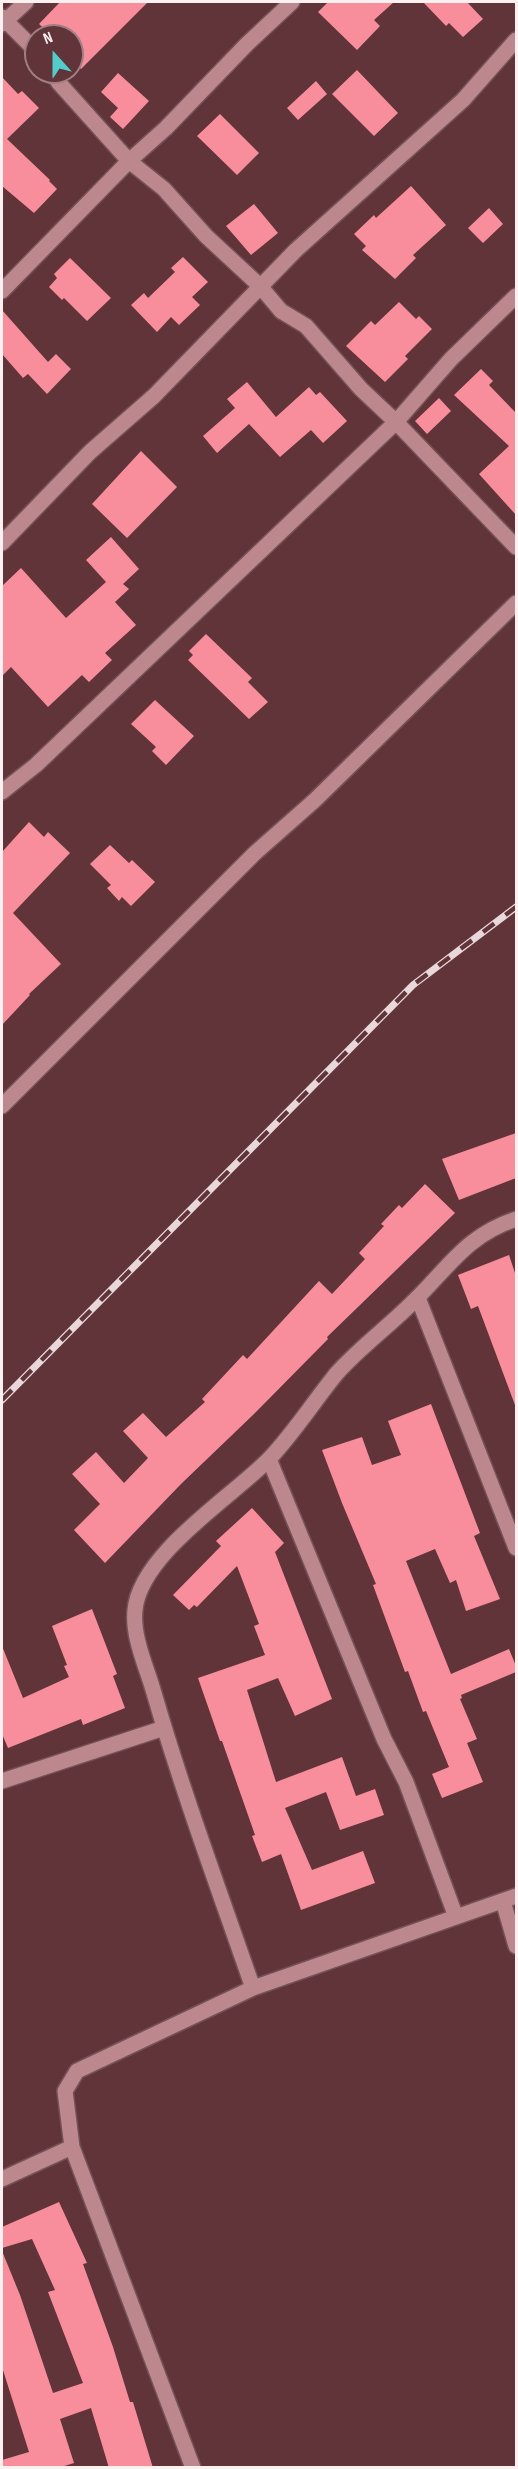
<!DOCTYPE html>
<html>
<head>
<meta charset="utf-8">
<style>
	body { margin:0 }
	#map { position:relative; width:518px; height:2469px; overflow:hidden; background:#61343a; font-family:"Sofia Sans Condensed",sans-serif }
	canvas { display:block }
	.frame { position:absolute; inset:0; border:3px solid #fcf0f1; pointer-events:none }
	.north { position:absolute; left:24px; top:24px; width:60px; height:60px; box-sizing:border-box; background:#61343a; border:2px solid #9f7f83; border-radius:50%; rotate:339deg; font-size:16px; font-weight:700; line-height:24px; text-align:center; color:#fcf0f1 }
	.north::after { content:''; display:block; margin:auto; width:21px; height:27px; background:#53cdca; clip-path:polygon(50% 0,100% 100%,50% 72%,0 100%) }
</style>
</head>
<body>
<div id="map">
<canvas width="518" height="2469"></canvas>
<div class="frame"></div>
<div class="north">N</div>
</div>
<script>
const c = document.querySelector('canvas').getContext('2d');
c.lineJoin = 'round';
function fill(path, color) { c.fillStyle = color; c.fill(path, 'evenodd'); }
function trace(path, color, width, dash) { c.strokeStyle = color; c.lineWidth = width; c.lineCap = dash ? 'butt' : 'round'; c.setLineDash(dash || []); c.stroke(path); }
const building = new Path2D(`
	M60 2H148L81 69 72 60V36H52L39 24Z
	M328 2H394L374 20 380 26 357 50 318 12Z
	M423 2H467L483 19 463 37 449 23 446 26Z
	M357 70 398 113 374 136 332 94Z
	M118 73 149 101 123 129 110 117 118 108 101 92Z
	M2 77 18 94 22 91 39 108 7 139 50 180 49 181 57 189 34 213 2 186Z
	M316 81 327 94 298 120 287 108Z
	M220 114 259 153 237 175 197 136Z
	M411 186 446 225 413 255 416 258 395 279 362 250 366 246 354 234 374 215 376 218Z
	M254 204 278 233 251 255 226 226Z
	M489 208 503 224 483 243 468 228Z
	M183 257 208 282 192 297 200 305 179 325 171 317 157 332 131 305 144 293 148 298 175 272 171 268Z
	M70 258 111 298 87 321 64 298 62 300 49 287 57 278 54 274Z
	M399 302 416 319 419 316 432 329 405 356 408 359 385 382 346 346 371 321 375 325Z
	M2 310 48 362 56 354 71 369 47 394 28 374 23 378 2 354Z
	M481 369 493 381 489 385 516 413V515L479 474 509 446 454 395Z
	M247 382 276 417 309 387 316 395 320 392 347 421 323 443 311 430 280 457 249 424 217 453 203 436 235 408 227 399Z
	M439 398 451 411 427 434 415 421Z
	M141 451 177 487 127 538 92 504Z
	M111 537 139 569 123 584 129 589 115 602 136 625 105 653 112 660 89 682 82 675 48 707 11 667 2 676V586L21 568 66 618 106 582 86 560Z
	M206 634 252 678 248 682 268 702 249 719 188 660 193 655 189 651Z
	M155 700 194 736 166 765 152 751 156 747 131 724Z
	M29 822 44 837 48 832 70 853 13 913 61 964 29 994 30 995 2 1025V852Z
	M110 845 129 863 132 860 155 882 131 906 122 897 119 901 107 888 111 885 90 864Z
	M516 1133V1178L459 1200 442 1159Z
	M425 1184 455 1213 327 1337 328 1339 254 1414 181 1484 105 1563 74 1530 100 1504 72 1474 96 1452 124 1483 148 1458 123 1431 143 1413 166 1437 205 1402 202 1399 243 1355 247 1359 319 1281 332 1294 365 1259 359 1253 384 1226 381 1224 399 1205 402 1208Z
	M509 1255 516 1276V1405H515L478 1306 471 1309 458 1275Z
	M431 1404 480 1533 474 1536 500 1599 466 1611 456 1580 450 1583 435 1549 406 1561 451 1674 509 1649 516 1666V1672L461 1695 462 1698 460 1699 477 1739 467 1743 483 1782 442 1798 432 1774 449 1767 426 1711 423 1712 408 1671 405 1672 373 1585 376 1584 342 1503 322 1450 362 1437 372 1465 401 1455 388 1421Z
	M252 1508 284 1543 275 1552 332 1699 295 1716 278 1678 247 1690 276 1782 342 1757 356 1796 375 1789 384 1815 340 1830 326 1792 285 1808 312 1870 363 1851 375 1883 301 1910 281 1854 262 1862 252 1836 255 1835 235 1778 222 1741H220L198 1678 265 1655 254 1626 259 1624 237 1566 197 1607 194 1605 189 1610 173 1595 221 1546 216 1541Z
	M92 1609 117 1674 113 1676 125 1708 83 1725 81 1719 8 1748 2 1734V1646L23 1698 69 1677 64 1666 67 1665 52 1626Z
	M59 2202 87 2263 83 2264 113 2347 130 2402H133L153 2468H109L91 2408 60 2419 74 2463 58 2468H2V2460L29 2452 2 2367V2251L20 2295 53 2393 83 2383 48 2292 55 2290 32 2239 2 2248V2227Z`);
const minor = new Path2D(`
	M2 17 36 51
	M2 24 26 2
	M52 72 59 83 129 161 164 189 206 236 260 286 281 311 306 326 361 389 396 422 516 547
	M2 291 129 161 166 128 247 44 292 2
	M2 543 90 452 154 396 296 250 463 100 516 40
	M2 792 36 765 396 422 451 359 516 296
	M2 1106 255 853 315 800 516 603
	M418 1298 516 1548
	M269 1459 384 1739 406 1782 456 1917
	M2 1781 164 1728
	M503 1901 516 1946
	M253 1988C219 1890 183 1793 154 1693 147 1668 132 1637 135 1610 140 1554 232 1497 269 1459 294 1433 314 1401 337 1373 361 1346 392 1324 417 1298 451 1264 468 1235 516 1219
	M2 2179 72 2147
	M193 2468 72 2147 65 2091 77 2071 253 1988 516 1896`);
const rail = new Path2D(`
	M2 1400 413 985 516 907`);
fill(building, '#f88e9b');
trace(minor, '#745257', 18);
trace(minor, '#bc888d', 15);
trace(rail, '#e9d8da', 7);
trace(rail, '#61343a', 4.5, [14]);
</script>
</body>
</html>
